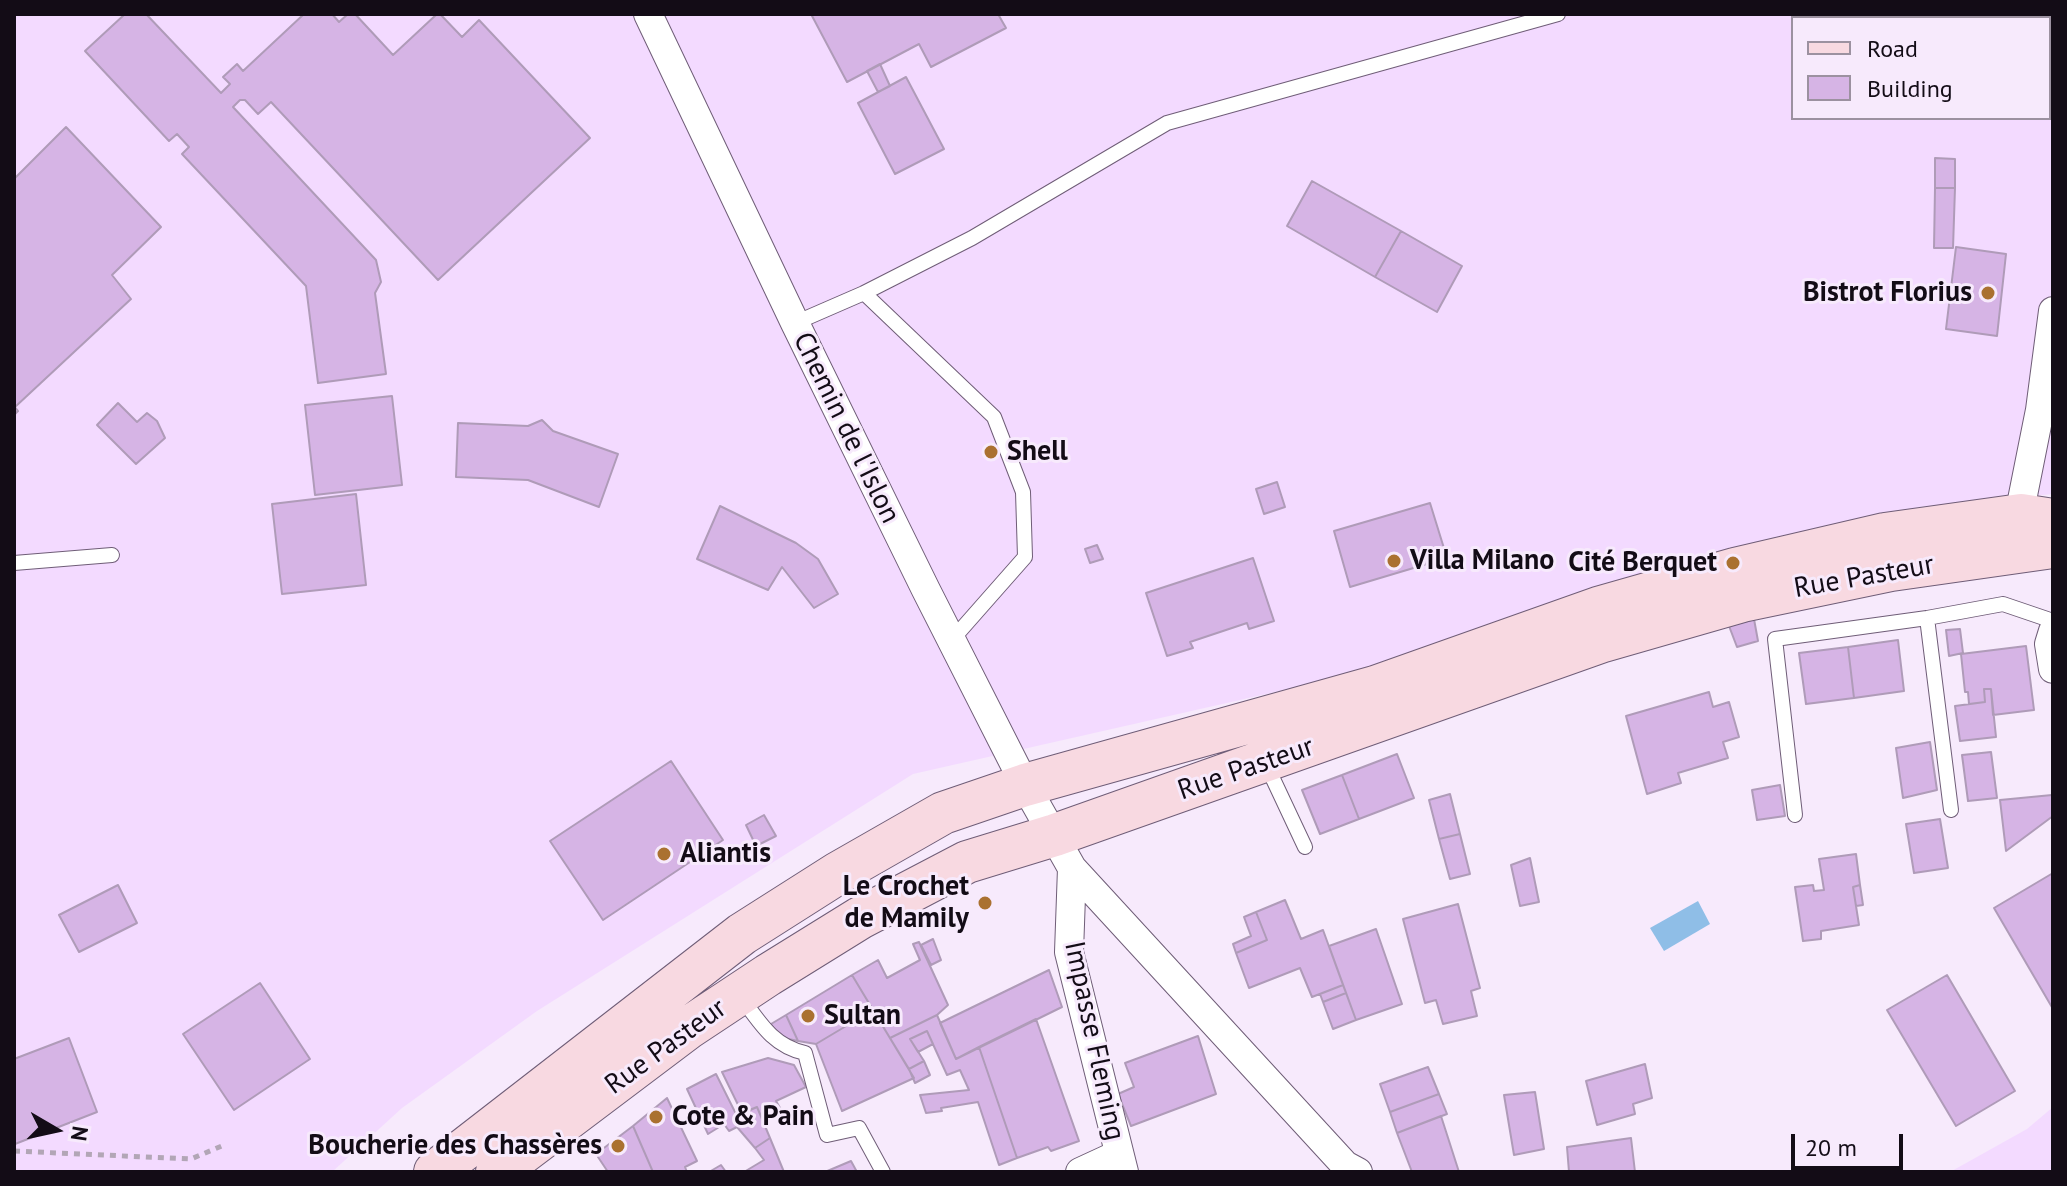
<!DOCTYPE html>
<html>
<head>
<meta charset="utf-8">
<style>
	body { margin:0 }
	#map { position:relative; width:2067px; height:1186px; overflow:hidden; background:#f7eafc; font-family:"PT Sans",sans-serif }
	canvas { display:block }
	.frame { position:absolute; inset:0; border:16px solid #130c16; pointer-events:none }
	.legend { position:absolute; left:1791px; top:16px; width:260px; height:104px; box-sizing:border-box; background:#f7eafc; border:2px solid #9c91a0; margin:0; padding:10px 14px; list-style:none; font-size:24px; color:#130c16 }
	.legend li { display:flex; align-items:center; gap:16px; height:40px }
	.legend b { width:40px; border:2px solid #9c91a0 }
	.north { position:absolute; left:16px; top:1090px; width:80px; height:80px; -webkit-text-stroke:6px #f7eafc; paint-order:stroke; rotate:99deg; font-size:22px; font-weight:700; line-height:32px; text-align:center; color:#130c16 }
	.north::after { content:''; display:block; margin:auto; width:28px; height:36px; background:#130c16; clip-path:polygon(50% 0,100% 100%,50% 72%,0 100%) }
	.scale { position:absolute; left:1791px; top:1134px; width:112px; height:36px; box-sizing:border-box; border:4px solid #130c16; border-top:0; padding-left:10px; font-size:24px; line-height:28px; white-space:nowrap; color:#130c16; -webkit-text-stroke:6px #f7eafc; paint-order:stroke }
</style>
</head>
<body>
<div id="map">
<canvas width="2067" height="1186"></canvas>
<div class="frame"></div>
<ul class="legend">
<li><b style="height:10px;background:#f8d9e1"></b>Road</li>
<li><b style="height:22px;background:#d6b4e5"></b>Building</li>
</ul>
<div class="north">N</div>
<div class="scale">20 m</div>
</div>
<script>
const c = document.querySelector('canvas').getContext('2d');
c.lineJoin = 'round';
function fill(path, color) { c.fillStyle = color; c.fill(path, 'evenodd'); }
function trace(path, color, width, dash) { c.strokeStyle = color; c.lineWidth = width; c.lineCap = dash ? 'butt' : 'round'; c.setLineDash(dash || []); c.stroke(path); }
function label(font, color, halo, rows, align = 'center') {
  c.font = font + ' "PT Sans",sans-serif'; c.lineWidth = 6; c.setLineDash([]); c.textBaseline = 'middle'; c.strokeStyle = halo; c.fillStyle = color; for (const [text, x, y, turn = 0] of rows) {
    c.save(); c.translate(x, y); c.rotate((+turn || 0) * Math.PI / 180); c.textAlign = isNaN(turn) ? turn : align; if (halo) c.strokeText(text, 0, 0); c.fillText(text, 0, 0); c.restore();
  }
}
const built = new Path2D(`
	M14 14H2053V494L1919 507 1315 683 913 774 537 1011 402 1108 332 1172H14ZM1793 18H2049V118H1793Z
	M2053 1107V1172H1950L2027 1129Z`);
const water = new Path2D(`
	M1698 901 1710 924 1664 951 1650 928Z`);
const building = new Path2D(`
	M125 14H146L221 93 230 84 223 77 237 64 243 71 304 14H332L339 22 348 14H355L393 55 437 14H440L462 37 479 20 590 138 438 280 271 102 258 114 245 100H240L233 107 376 260 381 282 375 293 386 374 318 383 306 286 182 154 189 147 177 134 169 141 85 51Z
	M811 14H998L1006 28 931 67 919 44 847 82Z
	M880 64 890 86 878 92 867 71Z
	M906 77 944 149 895 174 858 103Z
	M66 127 161 227 112 275 131 299 15 407 18 411 14 415V179Z
	M1935 158 1955 159V188H1935Z
	M1312 181 1401 231 1375 277 1287 226Z
	M1935 188H1955L1953 248H1934Z
	M1401 231 1462 266 1437 312 1375 277Z
	M1956 247 2006 254 1997 336 1946 329Z
	M392 396 402 485 315 495 305 405Z
	M118 403 137 422 147 413 157 421 165 438 136 464 97 425Z
	M542 420 553 431 618 454 599 507 528 480 456 477 458 423 528 426Z
	M1277 482 1285 507 1264 514 1256 489Z
	M356 494 366 585 282 594 272 504Z
	M1430 503 1447 558 1350 587 1334 531Z
	M720 506 796 543 818 559 838 594 814 608 782 567 768 590 697 559Z
	M1097 545 1103 559 1090 563 1085 549Z
	M1253 558 1274 621 1249 629 1247 623 1190 642 1193 648 1167 656 1146 593Z
	M1754 619 1758 641 1737 647 1729 626Z
	M1960 629 1963 653 1949 656 1946 630Z
	M1898 640 1904 691 1854 698 1848 647Z
	M2026 646 2034 710 1993 715 1991 689H1984L1985 702 1969 704 1968 692H1965L1961 654Z
	M1848 647 1854 698 1806 704 1799 653Z
	M1984 689H1991L1996 737 1960 741 1955 706 1985 702Z
	M1709 692 1713 707 1729 702 1739 737 1723 742 1728 758 1678 773 1681 783 1647 794 1626 716Z
	M1930 742 1937 790 1903 798 1896 748Z
	M1991 752 1997 798 1968 801 1962 755Z
	M1397 754 1414 798 1359 819 1342 775Z
	M671 761 723 840 603 920 550 841Z
	M1342 775 1359 819 1320 834 1302 790Z
	M1780 785 1785 816 1757 820 1752 790Z
	M1450 794 1460 834 1439 839 1429 800Z
	M2052 795 2053 816 2006 851 2000 800Z
	M764 815 776 836 756 846 746 825Z
	M1940 819 1948 868 1914 873 1906 824Z
	M1460 834 1470 874 1450 879 1439 839Z
	M1856 854 1860 885 1853 887 1859 925 1821 931V939L1803 941 1795 887 1813 885 1814 891 1824 890 1819 859Z
	M1530 858 1539 902 1520 906 1511 865Z
	M2053 873V1009L1994 908Z
	M118 885 137 923 79 952 59 915Z
	M1860 885 1863 905 1856 906 1853 887Z
	M1285 900 1301 939 1323 930 1343 985 1312 997 1300 968 1249 988 1236 953 1267 940 1256 912Z
	M1458 904 1480 988 1471 991 1477 1016 1443 1024 1436 1000 1425 1003 1403 919Z
	M1256 912 1267 940 1236 953 1233 944 1251 936 1244 917Z
	M1376 929 1402 1004 1356 1020 1329 946Z
	M933 939 941 960 931 965 921 945Z
	M919 942 948 1005 937 1015 890 1038 852 975 878 960 887 978 920 960 913 944Z
	M1049 970 1062 1007 956 1059 940 1023Z
	M852 975 873 1010 816 1044 798 1041 786 1015Z
	M1947 975 2015 1091 1956 1126 1887 1010Z
	M260 983 310 1059 234 1110 183 1034Z
	M1343 985 1346 993 1323 1002 1320 994Z
	M1346 993 1356 1020 1333 1029 1323 1002Z
	M873 1010 914 1078 842 1111 816 1044Z
	M786 1015 798 1041 779 1037 771 1024Z
	M937 1015 956 1059 979 1047 1017 1158 999 1165 978 1102 941 1108 942 1111 926 1113 920 1095 969 1090 960 1070 947 1075 927 1031 910 1039 924 1061 909 1069 890 1038Z
	M1036 1019 1079 1141 1051 1151 1048 1147 1017 1158 979 1047Z
	M927 1031 933 1044 918 1052 910 1039Z
	M1198 1036 1216 1094 1131 1126 1118 1094 1134 1087 1125 1063Z
	M69 1038 97 1112 15 1144 14 1059Z
	M768 1058 794 1065 806 1087 776 1101 783 1113 763 1121 757 1107 742 1113 722 1072Z
	M924 1061 930 1075 915 1083 909 1069Z
	M1645 1064 1652 1098 1633 1104 1635 1114 1597 1125 1586 1081Z
	M1428 1067 1439 1094 1390 1112 1380 1084Z
	M716 1074 737 1116 757 1107 770 1138 755 1148 737 1127 729 1131 724 1124 708 1134 687 1089Z
	M1535 1092 1544 1149 1514 1155 1504 1095Z
	M1439 1094 1447 1114 1397 1133 1390 1112Z
	M667 1098 697 1161 685 1167 687 1172H653L633 1126Z
	M1441 1116 1459 1172H1412L1397 1133Z
	M633 1126 653 1172H608L596 1154Z
	M770 1138 784 1172H744L764 1160 755 1148Z
	M1631 1138 1635 1172H1569L1567 1147Z
	M851 1161 857 1172H825Z
	M721 1165 726 1172H709Z`);
const path = new Path2D(`
	M14 1151 191 1159 224 1145`);
const service = new Path2D(`
	M864 293 972 238 1167 123 1558 14
	M795 323 864 293 994 417 1023 492 1025 557 951 641
	M14 563 112 555
	M1927 618 1951 810
	M1266 764 1305 847
	M1795 815 1775 639 1927 618 2003 604 2053 621
	M741 997C760 1023 773 1046 805 1053L827 1135 859 1128 883 1172`);
const minor = new Path2D(`
	M648 14 795 323 926 590 1025 785 1072 868 1069 952 1124 1172
	M2021 515 2022 500 2040 410 2053 311
	M2053 631 2049 644 2053 669
	M1072 868 1345 1165 1358 1172
	M1080 1172 1119 1154`);
const secondary = new Path2D(`
	M435 1172 742 934 838 873 943 813 1025 785 1375 687 1598 608 1735 569 1885 534 2021 515 2053 520
	M497 1172 688 1028 768 975 860 918 967 862 1055 835 1603 641 1742 601 1891 570 2053 547`);
const markers = [
	[1988,293,8,"#aa7130"],
	[991,452,8,"#aa7130"],
	[1394,561,8,"#aa7130"],
	[1733,563,8,"#aa7130"],
	[664,854,8,"#aa7130"],
	[985,903,8,"#aa7130"],
	[808,1016,8,"#aa7130"],
	[656,1117,8,"#aa7130"],
	[618,1146,8,"#aa7130"]
];
const poiNames = [
	["Bistrot Florius",1972,293,"right"],
	["Shell",1007,452],
	["Villa Milano",1410,561],
	["Cité Berquet",1717,563,"right"],
	["Aliantis",680,854],
	["Le Crochet",969,887,"right"],
	["de Mamily",969,919,"right"],
	["Sultan",824,1016],
	["Cote & Pain",672,1117],
	["Boucherie des Chassères",602,1146,"right"]
];
const streetNames = [
	["Chemin de l'Islon",846,428,64],
	["Rue Pasteur",1864,577,-10],
	["Rue Pasteur",1246,769,-19],
	["Impasse Fleming",1094,1041,78],
	["Rue Pasteur",666,1047,-36]
];
fill(built, '#f3daff');
fill(water, '#8fbee7');
fill(building, '#d6b4e5');
trace(building, '#af9bb8', 2);
trace(service, '#6f5d77', 16);
trace(minor, '#6f5d77', 30);
trace(secondary, '#6f5d77', 44);
trace(path, '#b2a6b6', 5, [6, 6]);
trace(service, '#fff', 14);
trace(minor, '#fff', 28);
trace(secondary, '#f8d9e1', 42);
for (const [x, y, r, color] of markers) { const dot = new Path2D(); dot.arc(x, y, r, 0, 2 * Math.PI); c.fillStyle = color; c.fill(dot); trace(dot, '#f7eafc', 3); }
label('bold 28px', '#130c16', '#f7eafc', poiNames, 'left');
label('28px', '#130c16', '#f7eafc', streetNames);
</script>
</body>
</html>
